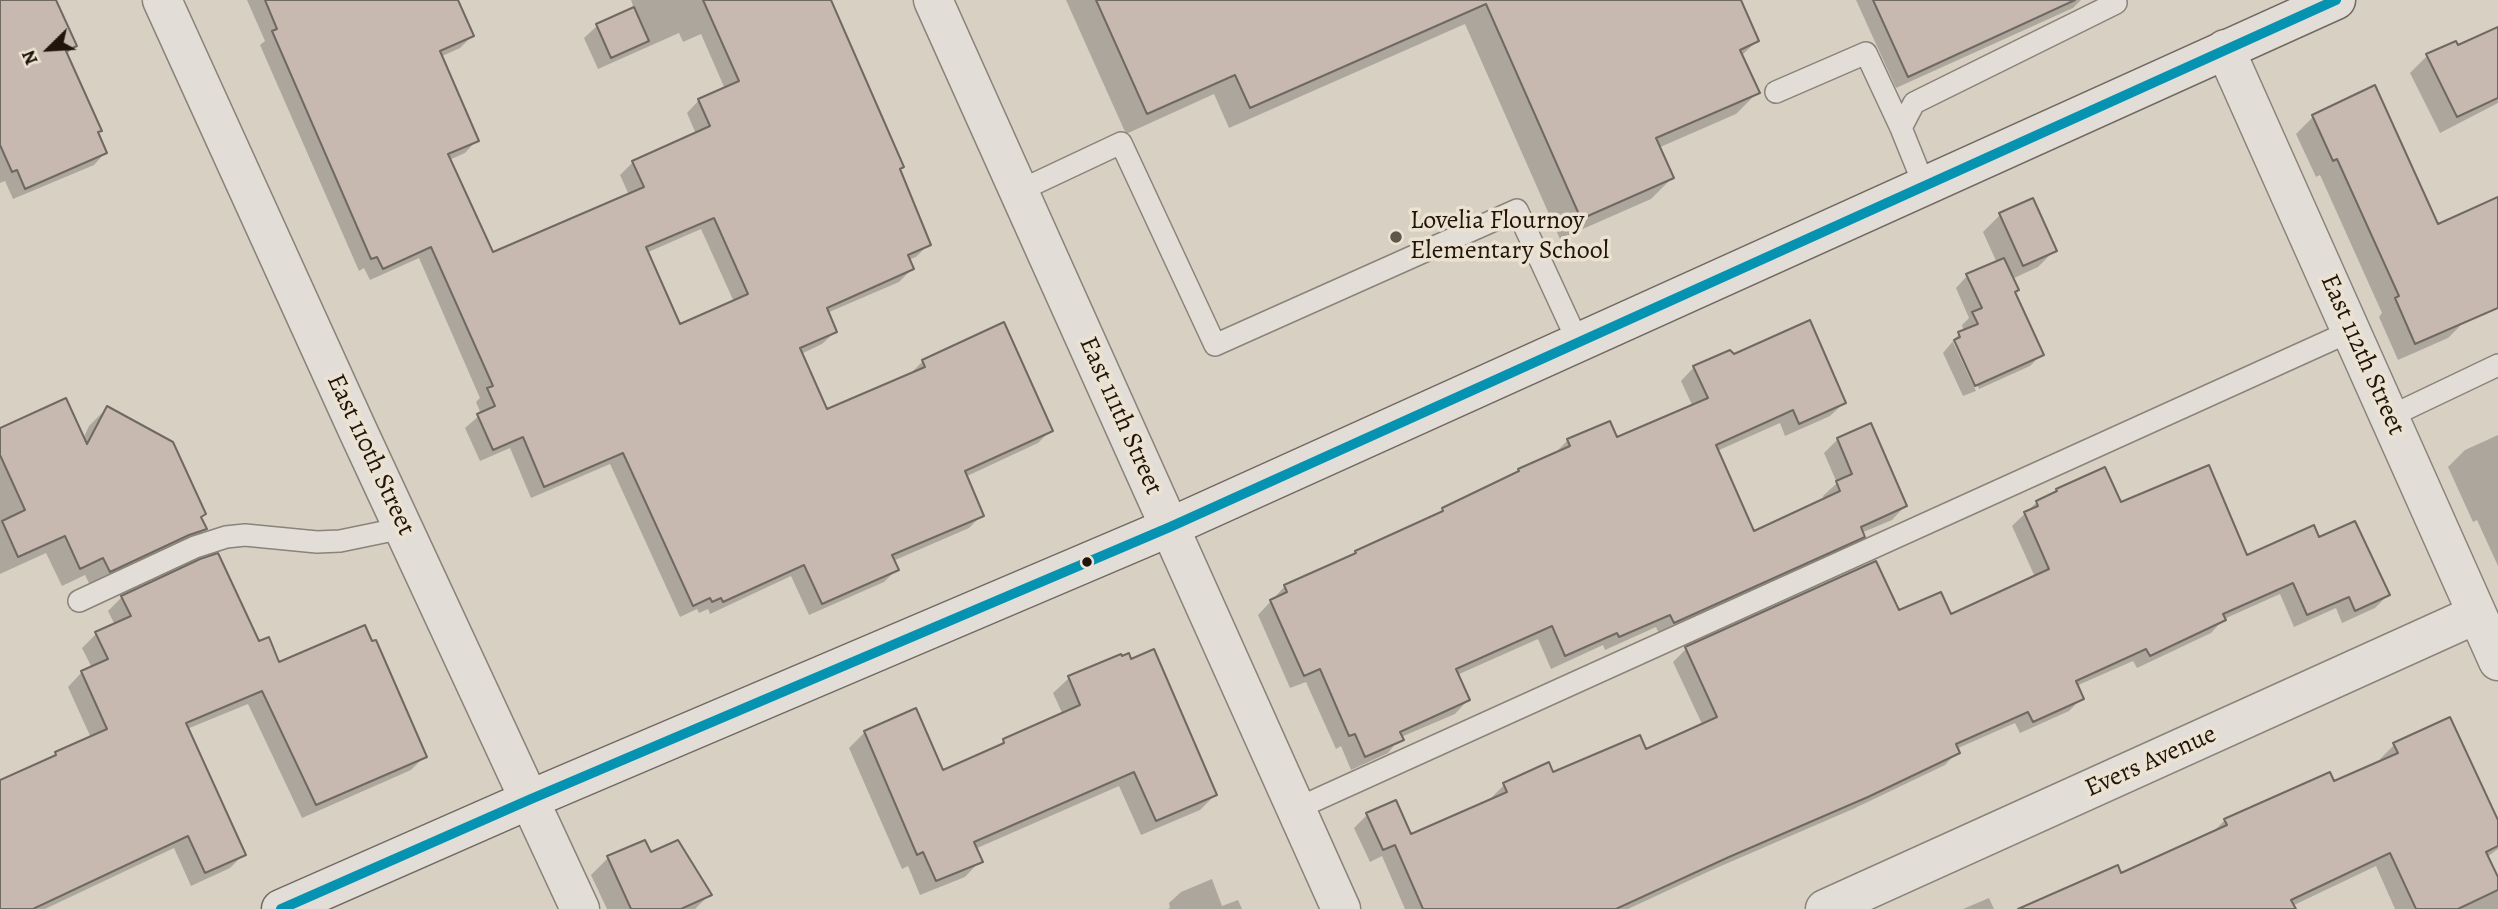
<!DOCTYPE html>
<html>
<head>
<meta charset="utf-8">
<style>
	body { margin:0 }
	#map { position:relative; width:2498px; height:909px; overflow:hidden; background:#d8d0c3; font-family:Alegreya,serif }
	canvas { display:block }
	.north { position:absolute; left:14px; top:14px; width:70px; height:70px; -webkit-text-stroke:5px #ece2d2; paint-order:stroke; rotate:246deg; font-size:19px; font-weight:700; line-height:28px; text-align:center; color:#20140b }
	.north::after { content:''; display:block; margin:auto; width:24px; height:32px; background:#20140b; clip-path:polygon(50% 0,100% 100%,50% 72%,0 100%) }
</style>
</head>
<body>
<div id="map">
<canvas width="2498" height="909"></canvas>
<div class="north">N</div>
</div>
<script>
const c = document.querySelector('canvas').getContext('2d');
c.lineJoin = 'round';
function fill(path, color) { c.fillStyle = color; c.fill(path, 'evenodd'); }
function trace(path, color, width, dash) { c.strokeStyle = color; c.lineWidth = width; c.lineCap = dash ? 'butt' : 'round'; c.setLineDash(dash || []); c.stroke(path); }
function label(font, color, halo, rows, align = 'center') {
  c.font = font + ' Alegreya,serif'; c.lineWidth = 7; c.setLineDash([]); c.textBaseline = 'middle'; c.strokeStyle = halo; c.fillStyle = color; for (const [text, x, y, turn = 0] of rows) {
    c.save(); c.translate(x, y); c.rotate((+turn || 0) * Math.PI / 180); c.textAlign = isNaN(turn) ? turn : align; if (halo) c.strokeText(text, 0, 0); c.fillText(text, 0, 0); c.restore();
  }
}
const shadow = new Path2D(`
	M0 0H54L75 46 66 55 100 131 97 134 105 153 94 165 13 199 5 181 0 183Z
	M247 0H437L472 36 460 48 440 57 477 140 465 153 449 160 492 254 629 195 620 175 633 162 696 134 687 113 699 100 725 89 701 34 683 42 679 33 598 69 584 38 597 26 634 9 631 0H817L898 170 929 244 916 257 908 260 912 269 899 282 827 313 835 332 822 344 801 354 826 411 910 374 923 361 1051 430 1038 443 965 477 982 515 969 528 893 561 897 569 884 582 809 615 791 576 710 614 708 609 699 613 697 609 680 617 610 464 531 498 510 448 480 461 465 428 481 414 476 402 480 398 419 258 370 280 364 268 359 271 260 45 265 41ZM701 229 734 302 679 326 646 253Z
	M1066 0H1739L1757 41 1741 56 1757 93 1736 114 1658 148 1672 178 1651 199 1560 239 1465 24 1229 128 1214 94 1126 134Z
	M1856 0H2081L2073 8 1896 88Z
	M2498 28V103L2440 133 2410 73 2427 56 2457 48Z
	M2313 117 2437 226 2498 199V278L2465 321 2448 338 2398 360 2379 317 2382 313 2320 175 2316 177 2296 134Z
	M2000 215 2055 250 2038 267 2012 279 2013 293 2042 354 2030 366 1979 389 1956 339 1953 342 1976 391 1963 396 1943 353 1959 334 1964 332 1962 325 1969 318 1956 288 1967 276 1997 263 1983 232Z
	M1733 356 1844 403 1830 416 1785 436 1780 423 1717 451 1753 534 1824 500 1823 496 1837 483 1824 453 1838 439 1905 506 1892 520 1861 533 1863 536 1849 550 1660 636 1656 627 1605 650 1603 645 1551 669 1538 639 1457 675 1468 700 1455 714 1401 737 1388 753 1351 770 1341 746 1336 749 1306 682 1290 688 1258 615 1272 600 1285 586 1437 515 1443 510 1554 454 1568 440 1616 439 1693 407 1681 381 1694 367Z
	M107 408 200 518 205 529 187 547 92 589 85 575 62 586 46 553 0 574V430L83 439 89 426Z
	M2498 435V566L2477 520 2473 522 2448 467 2465 450Z
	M2057 490 2120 504 2246 557 2318 540 2388 595 2375 608 2342 623 2336 608 2294 627 2280 594 2224 619 2211 633 2137 668 2133 661 2076 686 2082 698 2069 711 2020 733 2015 723 1956 749 1957 752 1945 765 1853 809 1714 869 1628 909H1405L1382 856 1370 862 1354 828 1367 815 1410 837 1493 800 1492 797 1504 785 1645 751 1703 726 1673 662 1686 649 1898 612 1950 616 2035 577 2012 526 2037 502 2051 496Z
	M122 597 258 643 278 664 425 756 411 770 302 818 248 704 187 729 244 854 230 868 191 886 174 848 45 909H0V782L49 760 56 753 91 738 68 687 82 672 92 668 82 648 96 634 115 625 108 611Z
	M1120 656 1215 795 1200 810 1141 835 1119 786 975 849 980 861 965 877 920 895 908 866 902 869 849 748 865 732 915 710 942 773 996 749 1004 741 1063 715 1053 693 1069 678Z
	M2394 745 2498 824V849L2487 857 2498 881V909H2395L2376 866 2292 906 2294 909H2062L2120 875 2211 834 2225 820 2333 783 2382 762 2380 759Z
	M650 854 709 895 695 909H607L591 875 608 858Z
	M1212 879 1222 906 1238 900 1242 909H1167L1170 908 1169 903 1181 892Z
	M1989 898 1994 909H1963Z`);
const building = new Path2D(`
	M0 0H56L77 46 66 51 102 131 98 132 107 153 25 189 17 170 12 172 0 145Z
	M265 0H458L474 36 440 51 479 141 448 154 493 252 644 187 632 161 710 126 698 99 739 81 703 0H831L904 167 900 169 931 245 908 255 914 269 827 308 837 332 800 348 827 409 925 367 922 360 1004 322 1053 431 965 471 984 516 892 555 899 570 822 604 804 565 723 602 721 598 712 602 710 598 693 606 623 453 544 487 523 437 493 450 477 414 495 406 487 388 493 386 431 247 383 269 377 257 371 259 272 31 277 29ZM714 218 748 294 680 324 646 247Z
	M1096 0H1741L1759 41 1740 50 1760 93 1656 138 1674 178 1581 219 1486 4 1250 108 1235 75 1147 114Z
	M1873 0H2075L1908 77Z
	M634 7 649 41 611 58 596 24Z
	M2498 27V98L2457 117 2426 54 2456 41 2458 45Z
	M2375 85 2438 224 2498 197V308L2415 344 2395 298 2399 296 2337 159 2333 161 2312 115Z
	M2033 198 2057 251 2023 266 1999 213Z
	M2004 258 2019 290 2015 292 2044 355 1975 386 1954 340 1960 337 1958 332 1978 324 1972 312 1982 308 1966 274Z
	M1810 320 1846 403 1799 424 1793 410 1716 445 1754 531 1840 491 1836 481 1852 474 1837 438 1871 423 1907 506 1861 527 1865 537 1674 623 1670 615 1619 637 1617 633 1565 656 1552 626 1456 669 1470 700 1400 732 1404 740 1365 757 1355 734 1349 736 1320 669 1304 676 1270 600 1287 592 1284 585 1356 553 1355 551 1443 511 1442 508 1519 471 1518 469 1570 446 1567 439 1610 421 1617 437 1708 398 1693 366 1730 350 1734 354Z
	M66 398 87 444 107 406 173 442 206 514 201 517 207 529 189 535 110 572 103 558 80 569 65 536 18 557 2 521 25 510 0 455V428Z
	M2209 465 2247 555 2314 525 2319 537 2355 521 2390 595 2355 611 2349 597 2307 615 2293 583 2223 614 2226 620 2150 656 2146 649 2076 681 2084 699 2033 722 2028 712 1956 744 1960 753 1868 797 1729 857 1616 909H1423L1395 845 1383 850 1366 813 1396 800 1411 834 1507 792 1503 783 1549 762 1553 772 1640 735 1646 749 1717 717 1685 647 1876 561 1899 610 1941 592 1951 614 2049 569 2024 512 2038 506 2036 501 2057 491 2056 489 2105 467 2121 502Z
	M218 553 259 641 269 637 279 662 365 625 372 641 376 640 427 757 316 805 262 691 186 723 246 855 205 873 188 836 33 909H0V780L56 755 55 752 107 729 81 671 108 659 95 632 131 616 121 596 200 559Z
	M1154 649 1217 795 1156 821 1134 772 974 842 983 862 936 881 923 852 917 855 864 731 916 708 943 770 1004 743 1003 739 1080 705 1068 676 1121 654 1122 656 1129 653 1131 659Z
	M2450 717 2498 820V846L2486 852 2498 877V890L2458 909H2416L2390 853 2291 900 2296 909H2018L2118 865 2121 873 2227 825 2224 819 2330 772 2334 781 2398 753 2393 743Z
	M645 840 651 852 678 840 712 895 681 909H631L607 856Z`);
const lane = new Path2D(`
	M1776 92 1866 53 1901 128
	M1924 185 1901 128 1914 103 2116 3 2115 0
	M1019 191 1121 143 1215 345 1517 210 1578 342
	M2389 417 2498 365
	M79 601 195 547 226 537 245 535 317 542 340 541 403 528
	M1296 809 2351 331`);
const street = new Path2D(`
	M162 0 358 431 580 909
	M933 0 1341 909
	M2225 49 2498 661
	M1825 909 2477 614`);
const secondary = new Path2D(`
	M281 909 531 799 1170 527 2336 0`);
const bus1 = new Path2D(`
	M281 909 531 799 1170 527 2336 0`);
const markers = [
	[1396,237,7,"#60564b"],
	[1087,562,6,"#20140b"]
];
const poiNames = [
	["Lovelia Flournoy",1410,222],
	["Elementary School",1410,252]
];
const streetNames = [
	["East 112th Street",2362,355,66],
	["East 111th Street",1120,416,66],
	["East 110th Street",370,455,65],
	["Evers Avenue",2151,762,-24]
];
fill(shadow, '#0003');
fill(building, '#c7b9b0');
trace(building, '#6f6962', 2);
trace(lane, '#89837a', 24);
trace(street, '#89837a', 41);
trace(secondary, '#6f6962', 41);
trace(lane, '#e2ded7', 21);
trace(street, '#e2ded7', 38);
trace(secondary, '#e2ded7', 38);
trace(bus1, '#0593b1', 10);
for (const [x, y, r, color] of markers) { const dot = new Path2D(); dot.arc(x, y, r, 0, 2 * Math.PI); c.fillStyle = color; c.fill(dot); trace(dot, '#ece2d2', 2.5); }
label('26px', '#20140b', '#ece2d2', poiNames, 'left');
label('26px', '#20140b', '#ece2d2', streetNames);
</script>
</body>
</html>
